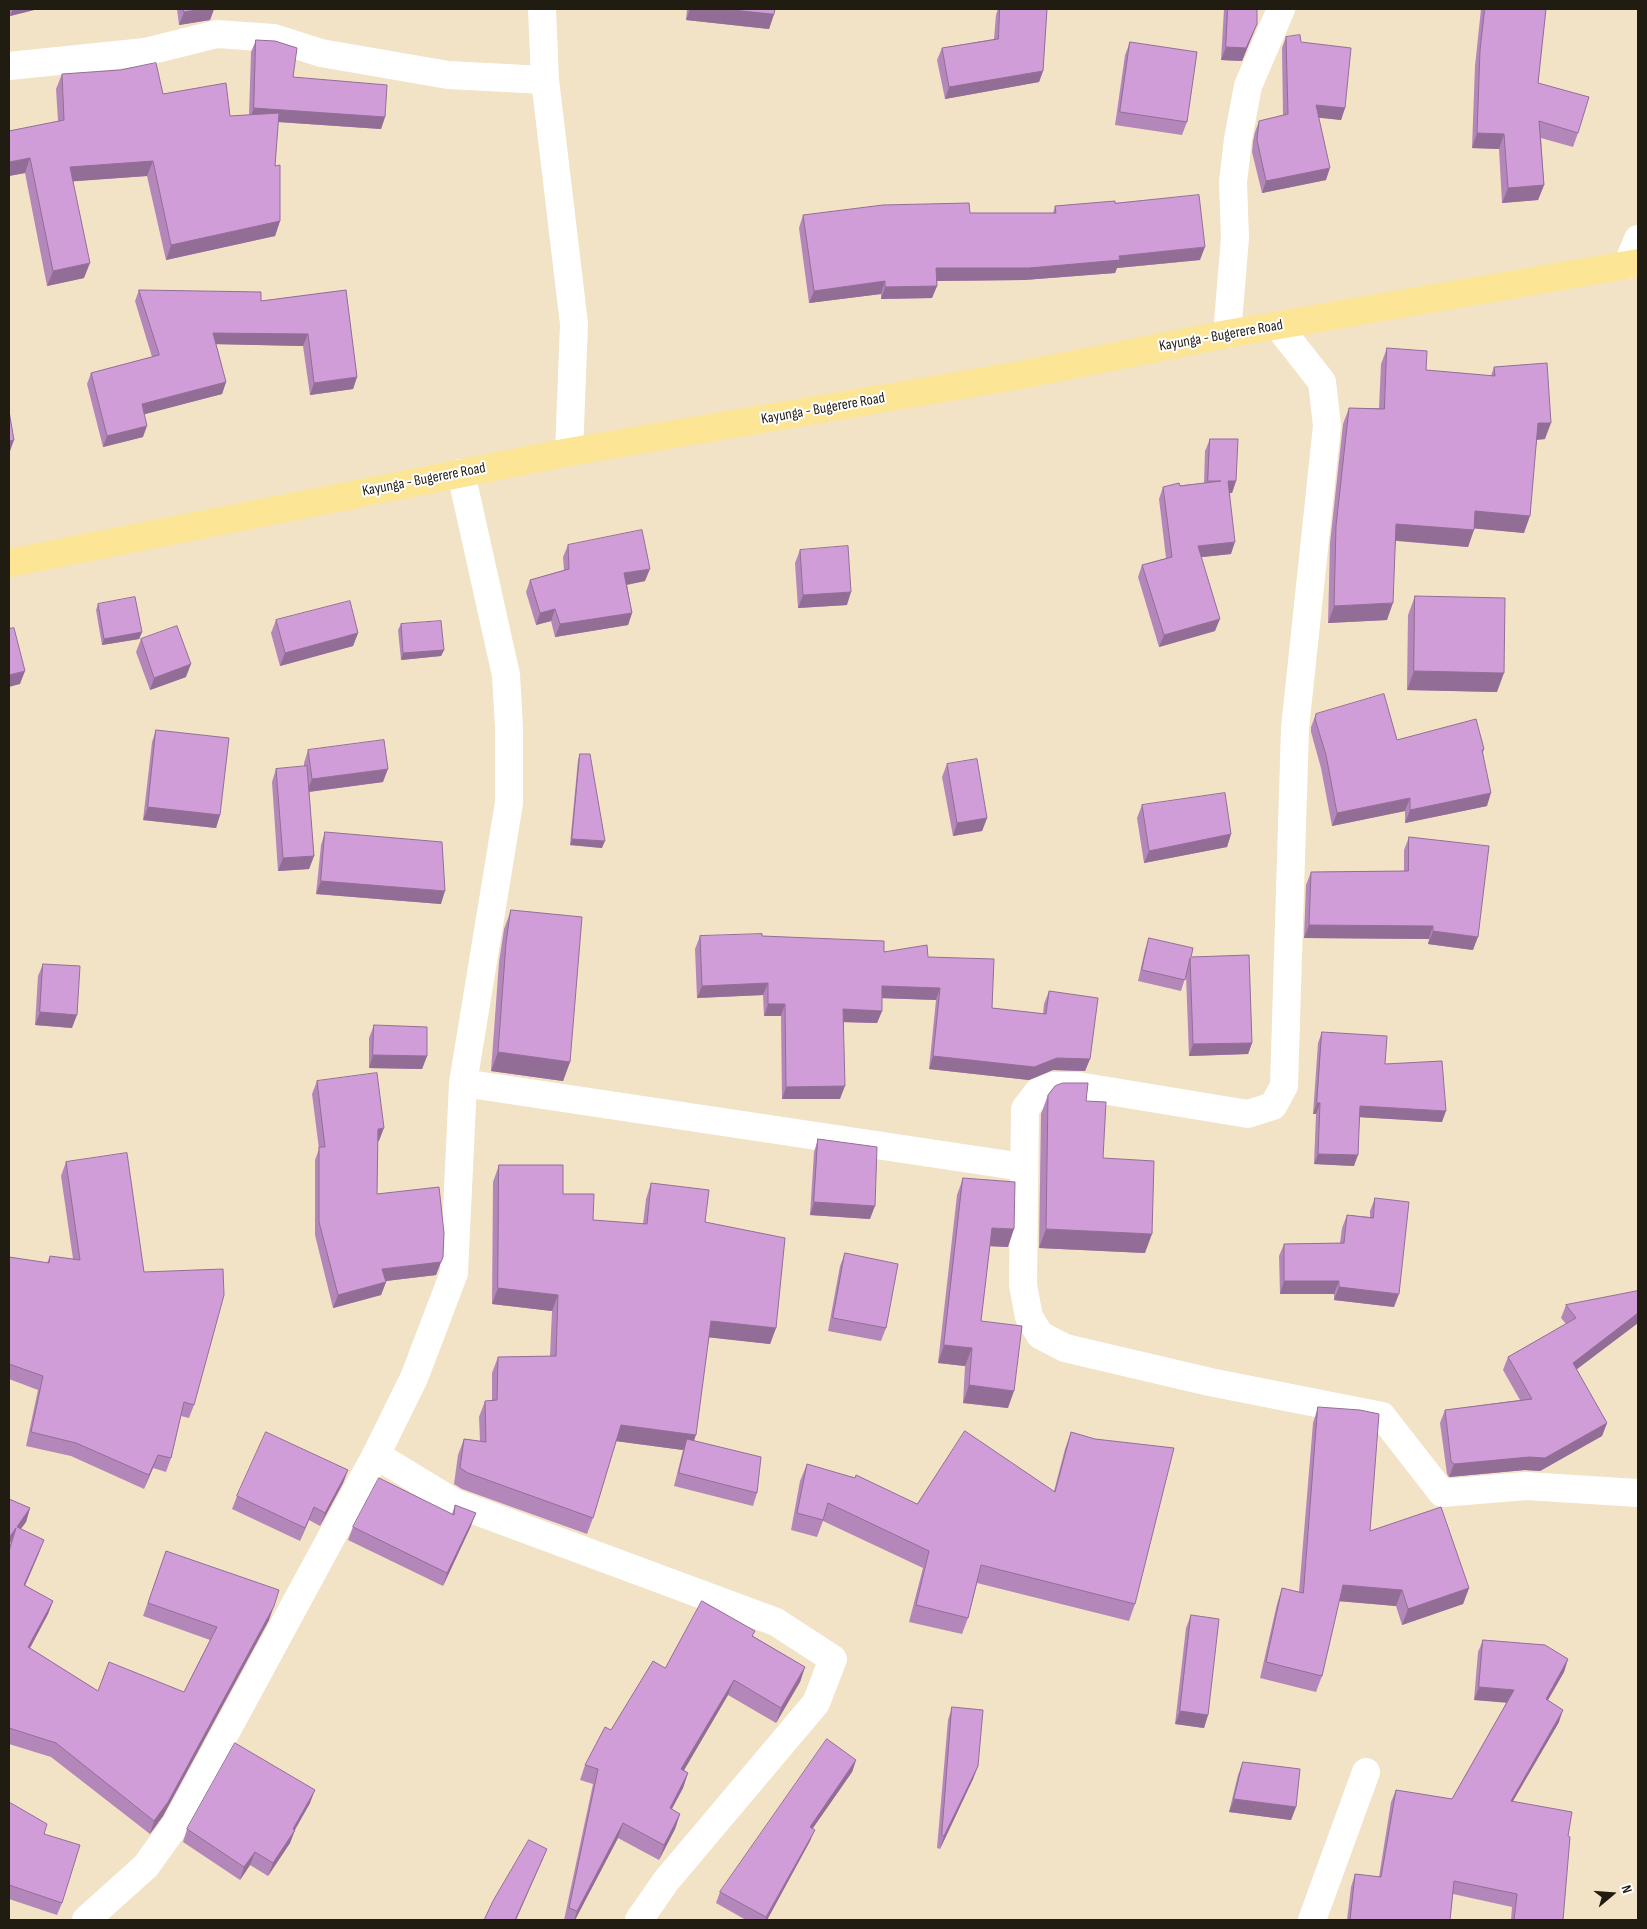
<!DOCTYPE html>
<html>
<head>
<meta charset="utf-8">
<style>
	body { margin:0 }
	#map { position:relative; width:1647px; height:1929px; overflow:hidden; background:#f2e2c6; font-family:"Sofia Sans Condensed",sans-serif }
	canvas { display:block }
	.frame { position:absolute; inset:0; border:10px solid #211c11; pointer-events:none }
	.north { position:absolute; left:1587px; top:1869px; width:50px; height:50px; -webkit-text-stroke:4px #fff; paint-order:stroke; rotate:72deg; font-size:14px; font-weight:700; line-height:20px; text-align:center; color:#211c11 }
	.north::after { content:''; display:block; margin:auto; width:18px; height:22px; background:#211c11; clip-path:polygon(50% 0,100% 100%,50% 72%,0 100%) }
</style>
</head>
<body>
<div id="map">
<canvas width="1647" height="1929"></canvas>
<div class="frame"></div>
<div class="north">N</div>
</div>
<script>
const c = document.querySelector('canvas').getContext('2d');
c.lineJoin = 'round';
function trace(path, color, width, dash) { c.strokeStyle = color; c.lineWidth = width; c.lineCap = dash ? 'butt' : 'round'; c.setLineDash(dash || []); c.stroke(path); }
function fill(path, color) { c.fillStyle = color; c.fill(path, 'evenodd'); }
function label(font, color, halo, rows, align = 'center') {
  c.font = font + ' "Sofia Sans Condensed",sans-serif'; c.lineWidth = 4; c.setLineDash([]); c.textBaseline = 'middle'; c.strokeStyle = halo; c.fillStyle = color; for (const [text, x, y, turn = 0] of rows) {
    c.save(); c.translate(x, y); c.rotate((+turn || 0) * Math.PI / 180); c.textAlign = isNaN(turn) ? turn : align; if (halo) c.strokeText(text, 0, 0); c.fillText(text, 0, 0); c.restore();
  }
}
const street = new Path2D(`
	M542 9 545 80 574 324 569 452
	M9 66 145 52 217 34 274 38 321 53 448 75 545 80
	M1627 265 1638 239
	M1278 326 1322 382 1327 426 1295 728 1284 1086 1273 1106 1248 1114 1078 1086H1053L1038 1092 1025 1109 1023 1285 1029 1317 1040 1335 1065 1348 1210 1382 1382 1416 1442 1493 1526 1486 1638 1493
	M1227 334 1235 238 1233 182 1238 139 1248 86 1281 9
	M463 1083 1023 1167
	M376 1455 455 1503 776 1622 833 1659 816 1703 666 1881 639 1920
	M86 1920 146 1866 176 1824 376 1455 414 1378 454 1273 463 1083 509 803V728L506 675 461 473
	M1312 1920 1366 1772`);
const primary = new Path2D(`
	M9 563 569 452 1021 375 1227 334 1638 263`);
const wall = new Path2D(`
	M9 9H38L10 16Z
	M177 9H214L210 20 179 25Z
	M687 9H775L774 14 769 29 686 20Z
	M998 9H1047L1043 71 1039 82 945 99 937 60 942 48 994 39 996 15Z
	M1224 9H1257V24L1242 61 1221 60Z
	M1481 9H1546L1538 83 1578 133 1573 147 1541 138 1544 185 1538 200 1502 203 1499 149 1472 148 1475 66Z
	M1286 37 1301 42 1345 108 1341 120 1318 117 1326 180 1262 193 1252 152 1253 141 1255 132 1259 121 1283 115 1282 48Z
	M256 40 293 77 385 117 381 129 278 122 275 166 280 221 275 236 166 260 147 176 73 181 84 278 47 286 25 173 9 176 58 121 56 89 62 74 163 94 230 116 249 115 251 52Z
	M1130 42 1187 122 1182 135 1115 125 1125 55Z
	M1115 203 1200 260 1117 268 1115 273 1024 280 937 281V286L932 298 881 299V294L809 303 799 228 803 215 1053 213 1055 206Z
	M139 290 261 301 346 290 357 377 353 389 310 395 303 346 216 344 226 382 222 394 144 414 143 437 103 447 87 384 91 373 152 357 135 301Z
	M1387 348 1426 370 1491 376 1494 367 1545 439 1537 440 1524 533 1474 528 1468 547 1396 541 1387 620 1328 623 1330 543 1343 424 1349 408H1379L1381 364Z
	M1210 439 1236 481 1232 493H1230L1231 554 1201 557 1215 631 1159 647 1138 577 1142 565 1166 558 1159 499 1163 487 1204 483 1205 451Z
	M568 545 645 581 627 585 632 613 628 625 555 637 551 621 536 625 526 592 530 580 564 570 563 557Z
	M800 550 847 605 798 608 795 563Z
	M1415 596 1497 692 1407 690 1408 615Z
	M98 604 142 632 139 639 102 645 96 610Z
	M276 620 358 633 353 646 280 666 271 633Z
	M401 624 444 650 441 656 401 660 398 630Z
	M141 639 186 677 150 690 136 652Z
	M1316 714 1397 740 1484 749 1483 753 1487 806 1405 823V811L1332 826 1321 768 1311 732V727Z
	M156 730 220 815 216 828 143 820 152 742Z
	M308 750 383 782 309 792 314 856 309 869 278 871 272 782 276 769 304 767V763Z
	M580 754 602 848 570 845 578 760Z
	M947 764 987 818 982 831 953 836 942 777Z
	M1142 805 1231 834 1227 847 1144 863 1137 818Z
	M325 832 441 904 316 894 321 845Z
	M1409 837 1473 950 1428 944 1429 939 1304 938 1306 885 1311 872 1404 871V850Z
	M511 910 570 1062 563 1081 491 1071 499 962 504 929Z
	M700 936H762L928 957 992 1008 1043 1014 1044 1004 1049 991 1090 1059 1085 1071 1053 1070 1029 1080 929 1069 936 1000 882 998V1011L877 1023 844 1022 840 1099H782L781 1016H764L763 995 697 998 695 949Z
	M1149 938 1191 957 1252 1043 1248 1054 1189 1056 1186 975 1181 991 1138 981 1145 950Z
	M43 964 72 1028 35 1025 38 976Z
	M374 1025 427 1056 422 1069 369 1068V1038Z
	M1322 1032 1385 1064 1442 1122 1360 1117 1354 1166 1314 1164 1316 1114H1313L1318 1043Z
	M317 1081 379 1141H378L377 1194 443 1257 436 1275 385 1281 386 1282 381 1295 333 1308 315 1235V1160L319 1149 312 1094Z
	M1048 1095 1086 1101 1103 1158 1145 1253 1039 1248 1041 1114Z
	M818 1139 870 1219 810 1215 814 1152Z
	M66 1162 144 1272 194 1405 189 1418 181 1416 171 1458 166 1472 153 1468 144 1489 71 1456 26 1446 38 1390 9 1379V1257L47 1263 50 1256 73 1259 61 1176Z
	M499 1165 563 1194 593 1220 643 1224 646 1199 651 1183 705 1222 776 1328 770 1344 709 1337 694 1441 757 1493 753 1506 674 1486 683 1450 616 1441 593 1518 587 1534 462 1489 454 1484 458 1455 464 1439 480 1441 479 1417 485 1401H492V1373L498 1357 550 1356 552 1311 492 1304 493 1182Z
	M963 1178 1008 1247 990 1246 981 1321 1008 1408 963 1403 965 1366 938 1363 957 1195Z
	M1375 1198 1394 1307 1334 1300V1294H1280L1279 1256 1284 1244 1340 1243 1342 1228 1347 1215 1370 1217V1211Z
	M845 1253 886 1328 881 1341 828 1331 840 1266Z
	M1638 1291V1323L1576 1369 1607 1423 1602 1436 1540 1471 1525 1470 1449 1477 1447 1474 1440 1423 1445 1410 1520 1400 1503 1370 1508 1357 1566 1324 1561 1318 1566 1305Z
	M1318 1407 1370 1531 1469 1588 1463 1604 1402 1625 1396 1606 1339 1601 1322 1676 1316 1692 1260 1678 1277 1604 1282 1588 1299 1592 1313 1423Z
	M1071 1432 1135 1604 1129 1621 977 1583 968 1618 962 1634 909 1622 923 1568 823 1521 817 1537 791 1530 800 1481 807 1464 917 1504 1054 1491 1065 1449Z
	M348 1470 343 1483 320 1526 309 1520 300 1541 232 1509 237 1496Z
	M9 1499 30 1508 26 1522 21 1529 39 1553 25 1586 53 1601 48 1614 30 1648 98 1691 184 1692 210 1640 143 1616 166 1551 269 1620 163 1816 150 1834 51 1757 9 1744V1549L11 1541 9 1545Z
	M455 1505 471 1526 443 1586 348 1540 353 1527 452 1514Z
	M1191 1615 1208 1715 1204 1728 1175 1724 1186 1628Z
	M753 1636 805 1667 800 1682 776 1723 728 1695 684 1770 688 1773 683 1788 672 1809 680 1814 675 1829 659 1860 618 1838 575 1920H564L593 1784 580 1780 585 1765 611 1730 665 1668Z
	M1483 1640 1568 1659 1564 1672 1548 1700 1559 1722 1513 1801 1568 1836 1563 1920H1511L1512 1907 1453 1894 1450 1920H1347L1351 1887 1355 1874 1379 1877 1391 1802 1396 1790 1452 1799 1507 1702 1474 1700 1478 1652Z
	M952 1707 978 1766 973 1779 940 1849 937 1848 948 1720Z
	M856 1760 852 1772 813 1828 810 1841 767 1920H746L716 1903 720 1892Z
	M1243 1762 1296 1807 1291 1820 1229 1812 1238 1775Z
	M9 1802 44 1834 62 1903 57 1915 9 1899Z
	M310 1803 295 1830 290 1843 268 1876 250 1865 240 1880 183 1842 187 1829Z`);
const shadedWall = new Path2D(`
	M13 9H38L10 16Z
	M203 9H214L210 20 179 25 184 12Z
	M690 9H724L774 14 769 29 686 20Z
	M1257 24 1242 61 1221 60 1226 47Z
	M1043 71 1039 82 945 99 949 87Z
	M1316 105 1345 108 1341 120 1311 117Z
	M254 108 385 117 381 129 249 120Z
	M1477 133 1504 134 1499 149 1472 148Z
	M30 158 25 173 9 176V162Z
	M153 161 147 176 65 182 70 167Z
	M1330 168 1326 180 1262 193 1266 181Z
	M1544 185 1538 200 1502 203 1508 188Z
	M280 221 275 236 166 260 171 245Z
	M1205 247 1200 260 1117 268 1115 273 1024 280 932 281 936 268 1119 256Z
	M90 263 84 278 47 286 53 271Z
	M885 281 881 294 809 303 814 291Z
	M937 286 932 298 881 299 885 287Z
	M213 333 308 334 303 346 209 344Z
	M357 377 353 389 310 395 314 383Z
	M226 382 222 394 138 416 142 404Z
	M1538 423H1551L1545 439 1532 440Z
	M147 426 143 437 103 447 107 436Z
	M14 440 9 454V441Z
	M1228 481H1236L1232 493H1224Z
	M1475 511 1530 516 1524 533 1469 528Z
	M1396 524 1474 530 1468 547 1390 540Z
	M1235 542 1231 554 1194 558 1198 546Z
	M650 569 645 581 620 586 624 573Z
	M851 592 847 605 798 608 803 595Z
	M1393 603 1387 620 1328 623 1334 606Z
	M555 609 551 621 536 625 540 613Z
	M632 613 628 625 555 637 560 624Z
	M1220 619 1215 631 1159 647 1164 635Z
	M142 632 139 639 102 645 104 639Z
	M358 633 353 646 280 666 285 653Z
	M444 650 441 656 401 660 403 653Z
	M191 664 186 677 150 690 154 678Z
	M25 671 20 684 9 687V675Z
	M1414 671 1504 673 1497 692 1407 690Z
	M388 769 383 782 307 792 312 779Z
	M1491 793 1487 806 1405 823 1410 810Z
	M1410 798 1405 811 1332 826 1337 813Z
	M148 807 220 815 216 828 143 820Z
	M987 818 982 831 953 836 957 823Z
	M1231 834 1227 847 1144 863 1149 851Z
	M572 839 605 841 602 848 570 845Z
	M314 856 309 869 278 871 283 858Z
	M321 881 445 891 441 904 316 894Z
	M1309 925 1433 926 1429 939 1304 938Z
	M1433 931 1478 937 1473 950 1428 944Z
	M768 983 763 995 697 998 702 986Z
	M882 986 940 988 936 1000 878 998Z
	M768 1004H785L781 1016H764Z
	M843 1009 882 1011 877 1023 839 1022Z
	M40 1012 77 1015 72 1028 35 1025Z
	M1252 1043 1248 1054 1189 1056 1193 1044Z
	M498 1052 570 1062 563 1081 491 1071Z
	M373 1055 427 1056 422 1069 369 1068Z
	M933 1056 1057 1058 1090 1059 1085 1071 1053 1070 1029 1080 929 1069Z
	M845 1086 840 1099H782L786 1087Z
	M1317 1103H1320L1316 1114H1313Z
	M1360 1106 1446 1111 1442 1122 1356 1117Z
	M384 1128 379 1141 373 1142 378 1129Z
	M1318 1154 1358 1155 1354 1166 1314 1164Z
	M814 1202 875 1206 870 1219 810 1215Z
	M992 1228 1014 1229 1008 1247 985 1246Z
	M1046 1229 1152 1234 1145 1253 1039 1248Z
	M441 1262 436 1275 378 1282 382 1269Z
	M1284 1281H1339L1334 1294H1280Z
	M386 1282 381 1295 333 1308 338 1295Z
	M1339 1287 1399 1294 1394 1307 1334 1300Z
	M498 1288 558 1295 552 1311 492 1304Z
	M1638 1313V1323L1568 1376 1573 1363Z
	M711 1321 776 1328 770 1344 705 1337Z
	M944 1345 972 1348 965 1366 938 1363Z
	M969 1385 1014 1391 1008 1408 963 1403Z
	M1607 1423 1602 1436 1540 1471 1525 1470 1449 1477 1454 1464Z
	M621 1425 696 1435 690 1451 687 1439 683 1450 615 1441Z
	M158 1455 153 1468 144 1489 149 1475Z
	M348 1470 343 1483 320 1526 325 1513Z
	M314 1507 309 1520 300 1541 305 1528Z
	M30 1508 26 1522 12 1540 17 1527Z
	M476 1513 471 1526 443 1586 447 1573Z
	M16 1528 11 1541 9 1545V1538Z
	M44 1540 39 1553 19 1599 24 1585Z
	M1343 1585 1402 1590 1396 1606 1337 1601Z
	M1469 1588 1463 1604 1402 1625 1408 1609Z
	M53 1601 48 1614 23 1661 28 1647Z
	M274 1606 269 1620 163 1816 150 1834 154 1821Z
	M1568 1659 1564 1672 1541 1712 1546 1699Z
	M805 1667 800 1682 776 1723 781 1708Z
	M734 1680 728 1695 676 1784 681 1769Z
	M1479 1687 1514 1690 1509 1703 1474 1700Z
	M1563 1710 1559 1722 1506 1813 1511 1801Z
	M1180 1711 1208 1715 1204 1728 1175 1724Z
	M856 1760 852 1772 806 1838 810 1827Z
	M978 1766 973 1779 940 1849 944 1836Z
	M688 1773 683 1788 664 1823 670 1808Z
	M315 1790 310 1803 294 1831 295 1830 290 1843 268 1876 273 1863Z
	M1234 1799 1296 1807 1291 1820 1229 1812Z
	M680 1814 675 1829 659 1860 664 1845Z
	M623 1823 618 1838 575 1920H574L577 1911Z
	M815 1830 810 1841 767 1920H765Z
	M547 1849 542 1861 516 1920H515Z
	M255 1852 250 1865 240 1880 244 1867Z`);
const building = new Path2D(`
	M183 9H203L184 12Z
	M724 9H775L774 14Z
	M1000 9H1047L1043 71 949 87 942 48 998 39Z
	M1228 9H1257V24L1246 48 1226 47Z
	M1485 9H1546L1538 83 1589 97 1578 133 1539 121 1544 185 1508 188 1504 134 1477 133 1480 51Z
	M1300 35 1301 42 1351 48 1345 108 1316 105 1330 168 1266 181 1257 140 1259 121 1288 114 1286 37Z
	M256 40 275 41 297 48 293 77 387 85 385 117 254 108Z
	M1130 42 1197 52 1187 122 1120 112Z
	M156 63 163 94 226 83 230 116 279 113 275 166 280 165V221L171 245 153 161 70 167 90 263 53 271 30 158 9 162V131L64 120 62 74 120 70Z
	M1199 195 1205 247 1119 256 1120 260 1029 268H936L937 286 885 287V281L814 291 803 215 883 205 969 203 970 213H1056L1055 206 1115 201V203Z
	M139 290 261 292V301L346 290 357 377 314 383 308 334 213 333 226 382 142 404 147 426 107 436 91 373 159 355Z
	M1387 348 1427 351 1426 370 1495 376 1494 367 1547 363 1551 423H1538L1530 516 1475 511 1474 530 1396 524 1393 603 1334 606 1336 526 1349 408 1384 409Z
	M9 411 14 440 9 441Z
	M1210 439H1238L1236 481H1228L1235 542 1198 546 1220 619 1164 635 1142 565 1172 557 1163 487 1179 483 1180 486 1221 481H1208Z
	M642 530 650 569 624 573 632 613 560 624 555 609 540 613 530 580 569 569 568 545Z
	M848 546 851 592 803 595 800 550Z
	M1415 596 1505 598 1504 673 1414 671Z
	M135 597 142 632 104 639 98 604Z
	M350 601 358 633 285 653 276 620Z
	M441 621 444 650 403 653 401 624Z
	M177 626 191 664 154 678 141 639Z
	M14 628 25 671 9 675V629Z
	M1384 694 1397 740 1476 719 1484 749 1482 750 1491 793 1410 810V798L1337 813 1326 755 1315 719 1316 714Z
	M156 730 229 738 220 815 148 807Z
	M384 740 388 769 312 779 308 750Z
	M580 754H590L605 841 572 839Z
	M977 759 987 818 957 823 947 764Z
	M307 766 314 856 283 858 276 769Z
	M1225 793 1231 834 1149 851 1142 805Z
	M325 832 442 842 445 891 321 881Z
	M1409 837 1489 846 1478 937 1433 931V926L1309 925 1311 872 1408 871Z
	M511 910 582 917 570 1062 498 1052 506 943Z
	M762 934V936L884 941V952L927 945 928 957 994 959 992 1008 1046 1014 1049 991 1098 998 1090 1059 1057 1058 1034 1067 933 1056 940 988 882 986V1011L843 1009 845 1086 786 1087 785 1004H768V983L702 986 700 936Z
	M1149 938 1193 948 1191 957 1249 955 1252 1043 1193 1044 1190 958 1185 980 1142 970Z
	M43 964 80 966 77 1015 40 1012Z
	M374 1025 427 1027V1056L373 1055Z
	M1322 1032 1387 1036 1385 1064 1442 1061 1446 1111 1360 1106 1358 1155 1318 1154 1320 1103H1317Z
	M377 1073 384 1128 378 1129 377 1194 439 1187 444 1233 443 1257 441 1262 382 1269 386 1282 338 1295 319 1222V1147H325L317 1081Z
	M1063 1083H1088L1086 1101 1106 1102 1103 1158 1154 1161 1152 1234 1046 1229 1048 1095 1055 1086Z
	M818 1139 877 1147 875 1206 814 1202Z
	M127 1153 144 1272 223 1269 224 1295 194 1405 184 1402 171 1458 158 1455 149 1475 76 1443 31 1432 43 1376 9 1364V1257L49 1263 50 1256 80 1260 66 1162Z
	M499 1165H563V1194H594L593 1220 647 1224 651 1183 709 1190 705 1222 785 1238 776 1328 711 1321 696 1435 621 1425 593 1518 468 1473 460 1468 464 1439 486 1442 485 1401 497 1400 498 1357 556 1356 558 1295 498 1288Z
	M963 1178 1015 1182 1014 1229 992 1228 981 1321 1022 1326 1014 1391 969 1385 972 1348 944 1345Z
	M1375 1198 1409 1202 1399 1294 1339 1287V1281H1284V1244L1344 1243 1347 1215 1373 1218Z
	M845 1253 898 1264 886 1328 833 1318Z
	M1638 1291V1313L1573 1363 1607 1423 1545 1458 1529 1457 1454 1464 1451 1461 1445 1410 1532 1399 1508 1357 1576 1318 1566 1305Z
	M1318 1407 1360 1410 1379 1414 1370 1531 1441 1507 1469 1588 1408 1609 1402 1590 1343 1585 1322 1676 1266 1662 1282 1588 1303 1593Z
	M965 1431 1055 1492 1071 1432 1095 1439 1174 1448 1135 1604 981 1565 968 1618 916 1605 929 1551 828 1503 823 1520 797 1513 807 1464 855 1478 856 1475 917 1504Z
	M266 1432 348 1470 325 1513 314 1507 305 1528 237 1496Z
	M687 1439 761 1457 757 1493 679 1473Z
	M379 1478 454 1515 455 1505 476 1513 447 1573 353 1527Z
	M9 1499 30 1508 17 1527 44 1540 24 1585 53 1601 28 1647 98 1691 109 1662 184 1692 217 1627 148 1603 166 1551 279 1590 274 1606 168 1802 154 1821 56 1743 9 1728V1551L16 1528 9 1538Z
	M702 1601 755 1631 752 1636 805 1667 781 1708 734 1680 681 1769 688 1773 670 1808 680 1814 664 1845 623 1823 577 1911 569 1908 598 1769 585 1765 605 1727 611 1730 653 1661 665 1668Z
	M1191 1615 1219 1619 1208 1715 1180 1711Z
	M1483 1640 1545 1645 1568 1659 1546 1699 1563 1710 1511 1801 1572 1812 1568 1836 1570 1837 1563 1920H1514L1517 1894 1454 1881 1450 1920H1350L1355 1874 1381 1877 1396 1790 1452 1799 1514 1690 1479 1687Z
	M952 1707 983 1710 978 1766 944 1836 942 1835Z
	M827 1739 856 1760 810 1827 815 1830 766 1917 720 1892Z
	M235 1743 315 1790 293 1829 295 1830 273 1863 255 1852 244 1867 187 1829Z
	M1243 1762 1300 1769 1296 1807 1234 1799Z
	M9 1802 47 1824 44 1834 80 1845 62 1903 9 1885Z
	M529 1840 547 1849 515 1920H484L493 1901Z`);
const streetNames = [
	["Kayunga - Bugerere Road",1221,336,-10],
	["Kayunga - Bugerere Road",823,409,-10],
	["Kayunga - Bugerere Road",424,480,-11]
];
trace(street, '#fff', 28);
trace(primary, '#fde596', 28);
fill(wall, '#b487ba');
fill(shadedWall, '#926e97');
fill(building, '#d19dd8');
trace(building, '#926e97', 1);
label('15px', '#211c11', '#fff', streetNames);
</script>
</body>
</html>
